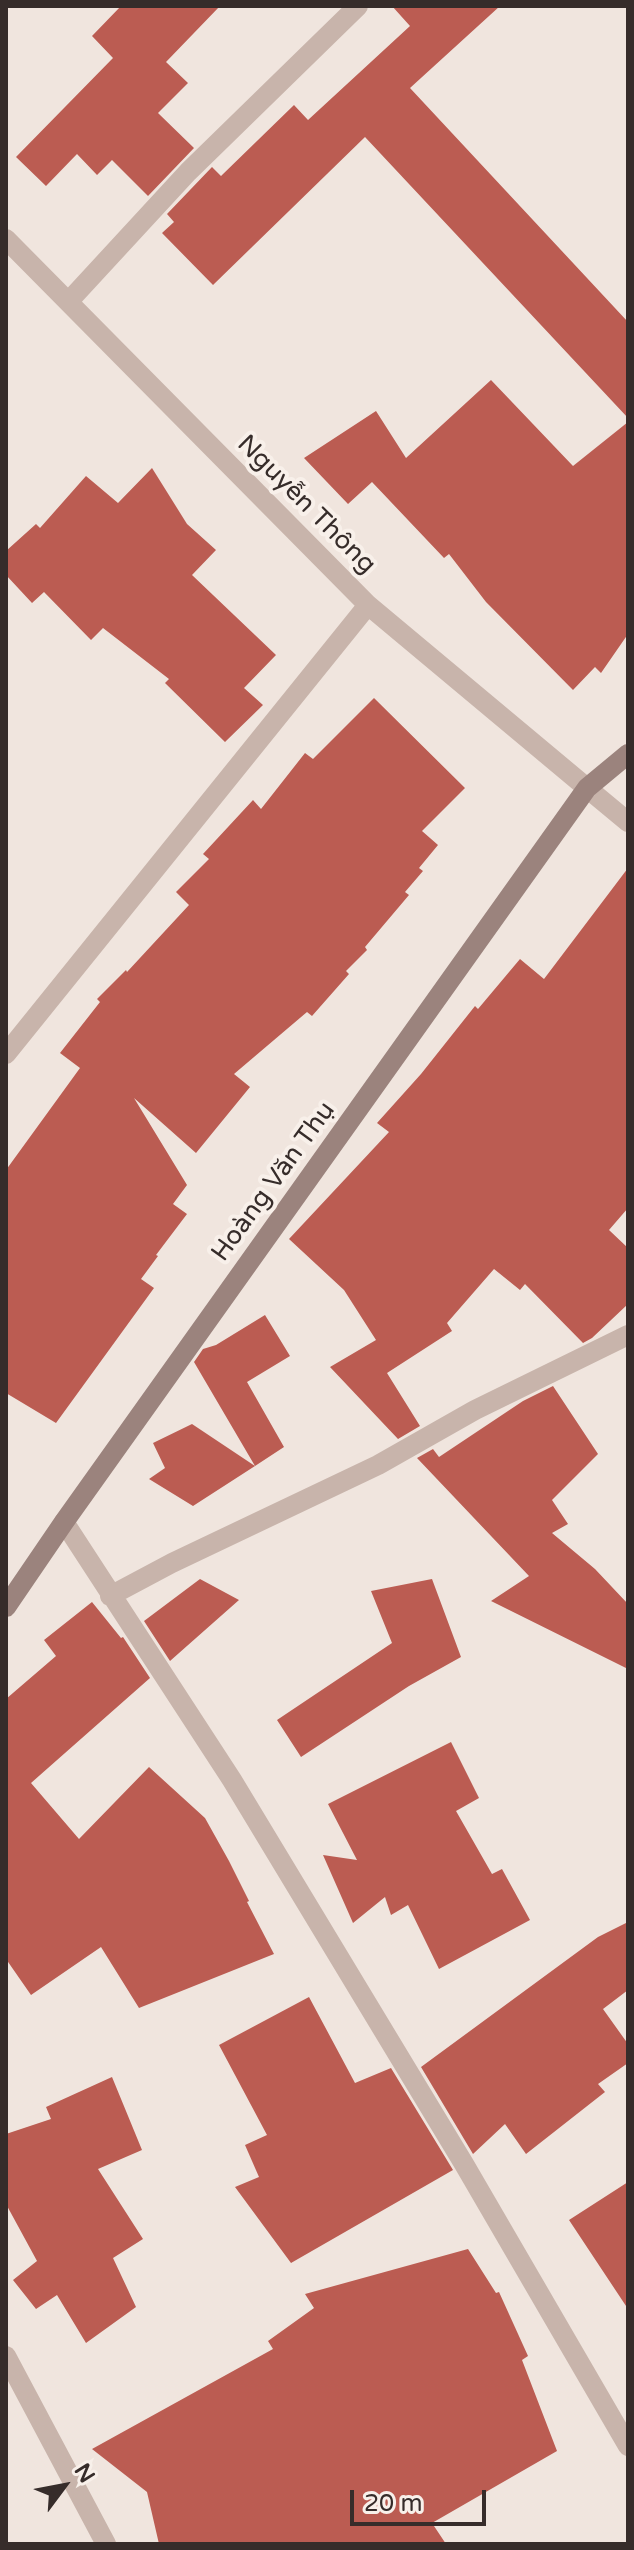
<!DOCTYPE html>
<html>
<head>
<meta charset="utf-8">
<style>
	body { margin:0 }
	#map { position:relative; width:634px; height:2550px; overflow:hidden; background:#f0e5de; font-family:"Varela Round",sans-serif }
	canvas { display:block }
	.frame { position:absolute; inset:0; border:8px solid #362c2a; pointer-events:none }
	.north { position:absolute; left:24px; top:2446px; width:80px; height:80px; -webkit-text-stroke:6px #f8f0ea; paint-order:stroke; rotate:58deg; font-size:22px; font-weight:700; line-height:32px; text-align:center; color:#362c2a }
	.north::after { content:''; display:block; margin:auto; width:28px; height:36px; background:#362c2a; clip-path:polygon(50% 0,100% 100%,50% 72%,0 100%) }
	.scale { position:absolute; left:350px; top:2490px; width:136px; height:36px; box-sizing:border-box; border:4px solid #362c2a; border-top:0; padding-left:10px; font-size:24px; line-height:28px; white-space:nowrap; color:#362c2a; -webkit-text-stroke:6px #f8f0ea; paint-order:stroke }
</style>
</head>
<body>
<div id="map">
<canvas width="634" height="2550"></canvas>
<div class="frame"></div>
<div class="north">N</div>
<div class="scale">20 m</div>
</div>
<script>
const c = document.querySelector('canvas').getContext('2d');
c.lineJoin = 'round';
function fill(path, color) { c.fillStyle = color; c.fill(path, 'evenodd'); }
function trace(path, color, width, dash) { c.strokeStyle = color; c.lineWidth = width; c.lineCap = dash ? 'butt' : 'round'; c.setLineDash(dash || []); c.stroke(path); }
function label(font, color, halo, rows, align = 'center') {
  c.font = font + ' "Varela Round",sans-serif'; c.lineWidth = 8; c.setLineDash([]); c.textBaseline = 'middle'; c.strokeStyle = halo; c.fillStyle = color; for (const [text, x, y, turn = 0] of rows) {
    c.save(); c.translate(x, y); c.rotate((+turn || 0) * Math.PI / 180); c.textAlign = isNaN(turn) ? turn : align; if (halo) c.strokeText(text, 0, 0); c.fillText(text, 0, 0); c.restore();
  }
}
const building = new Path2D(`
	M121 6H220L166 62 188 83 158 113 194 148 148 196 112 160 97 175 77 154 46 186 16 157 113 58 92 36Z
	M392 6H500L410 88 628 322V418L365 137 213 285 162 233 174 222 167 214 212 167 221 176 294 105 308 120 410 26Z
	M491 380 573 466 628 422V634L601 673 595 667 573 690 486 602 449 554 444 558 372 482 348 504 304 458 376 411 406 458Z
	M152 468 187 524 216 550 192 575 276 655 244 688 263 705 225 742 165 683 169 679 103 628 91 640 44 592 32 603 6 575V551L36 524 40 528 86 476 118 503Z
	M374 698 465 788 422 831 438 845 419 868 423 871 405 892 409 895 365 947 367 950 346 971 349 974 312 1016 307 1012 234 1074 250 1087 196 1153 134 1098 187 1185 173 1204 187 1214 156 1255 158 1256 141 1279 154 1288 56 1423 6 1393V1170L80 1068 60 1053 100 1002 97 999 126 970 127 972 189 905 176 892 209 859 203 854 253 800 261 809 305 753 313 759Z
	M628 868V1208L609 1230 628 1248V1304L592 1338 583 1343 525 1284 520 1290 494 1269 447 1323 452 1331 387 1373 420 1426 398 1439 330 1367 376 1340 344 1290 289 1239 389 1132 377 1123 421 1074 475 1006 478 1009 520 959 544 979Z
	M265 1315 290 1356 247 1382 284 1447 255 1466 194 1362 203 1349 216 1345Z
	M553 1386 598 1454 552 1500 568 1524 552 1533 595 1569 628 1604V1669L491 1601 529 1576 417 1458 433 1449 439 1457 523 1401Z
	M192 1424 255 1466 193 1506 149 1479 165 1468 153 1443Z
	M200 1579 239 1600 170 1661 144 1621Z
	M432 1579 461 1657 409 1686 301 1757 277 1720 392 1643 371 1591Z
	M92 1602 121 1638 123 1637 150 1678 31 1783 79 1839 149 1767 205 1818 229 1861 249 1901 247 1902 274 1954 139 2008 101 1947 31 1995 6 1959V1699L56 1656 44 1640Z
	M451 1742 479 1798 456 1811 492 1874 502 1869 530 1920 439 1969 408 1905 391 1915 385 1897 353 1923 323 1855 357 1860 328 1804Z
	M628 1922V1990L603 2009 628 2044V2063L598 2084 605 2092 526 2154 505 2124 473 2154 421 2067 598 1937Z
	M309 1997 355 2083 391 2068 453 2170 291 2263 235 2187 259 2177 245 2145 267 2135 219 2045Z
	M112 2077 142 2150 98 2169 143 2239 113 2258 136 2307 86 2343 57 2295 36 2309 13 2280 37 2261 6 2204V2134L51 2119 46 2107Z
	M628 2182V2309L569 2220Z
	M468 2249 496 2293 499 2292 528 2356 522 2360 557 2451 432 2523 446 2544H159L147 2492 92 2449 273 2349 268 2341 314 2308 305 2294Z`);
const minor = new Path2D(`
	M6 239 368 605 587 788
	M69 301 188 172 358 6
	M6 1054 368 605
	M64 1522 232 1780 464 2164 628 2446
	M110 1596 172 1563 378 1465 475 1410 628 1335
	M6 2356 106 2544`);
const tertiary = new Path2D(`
	M587 788 628 822`);
const secondary = new Path2D(`
	M6 1607 64 1522 587 788 628 754`);
const streetNames = [
	["Nguyễn Thông",306,505,45],
	["Hoàng Văn Thụ",274,1182,-54]
];
fill(building, '#bb5c52');
trace(minor, '#c8b4ab', 20);
trace(tertiary, '#c8b4ab', 20);
trace(secondary, '#9b837d', 20);
label('26px', '#362c2a', '#f8f0ea', streetNames);
</script>
</body>
</html>
